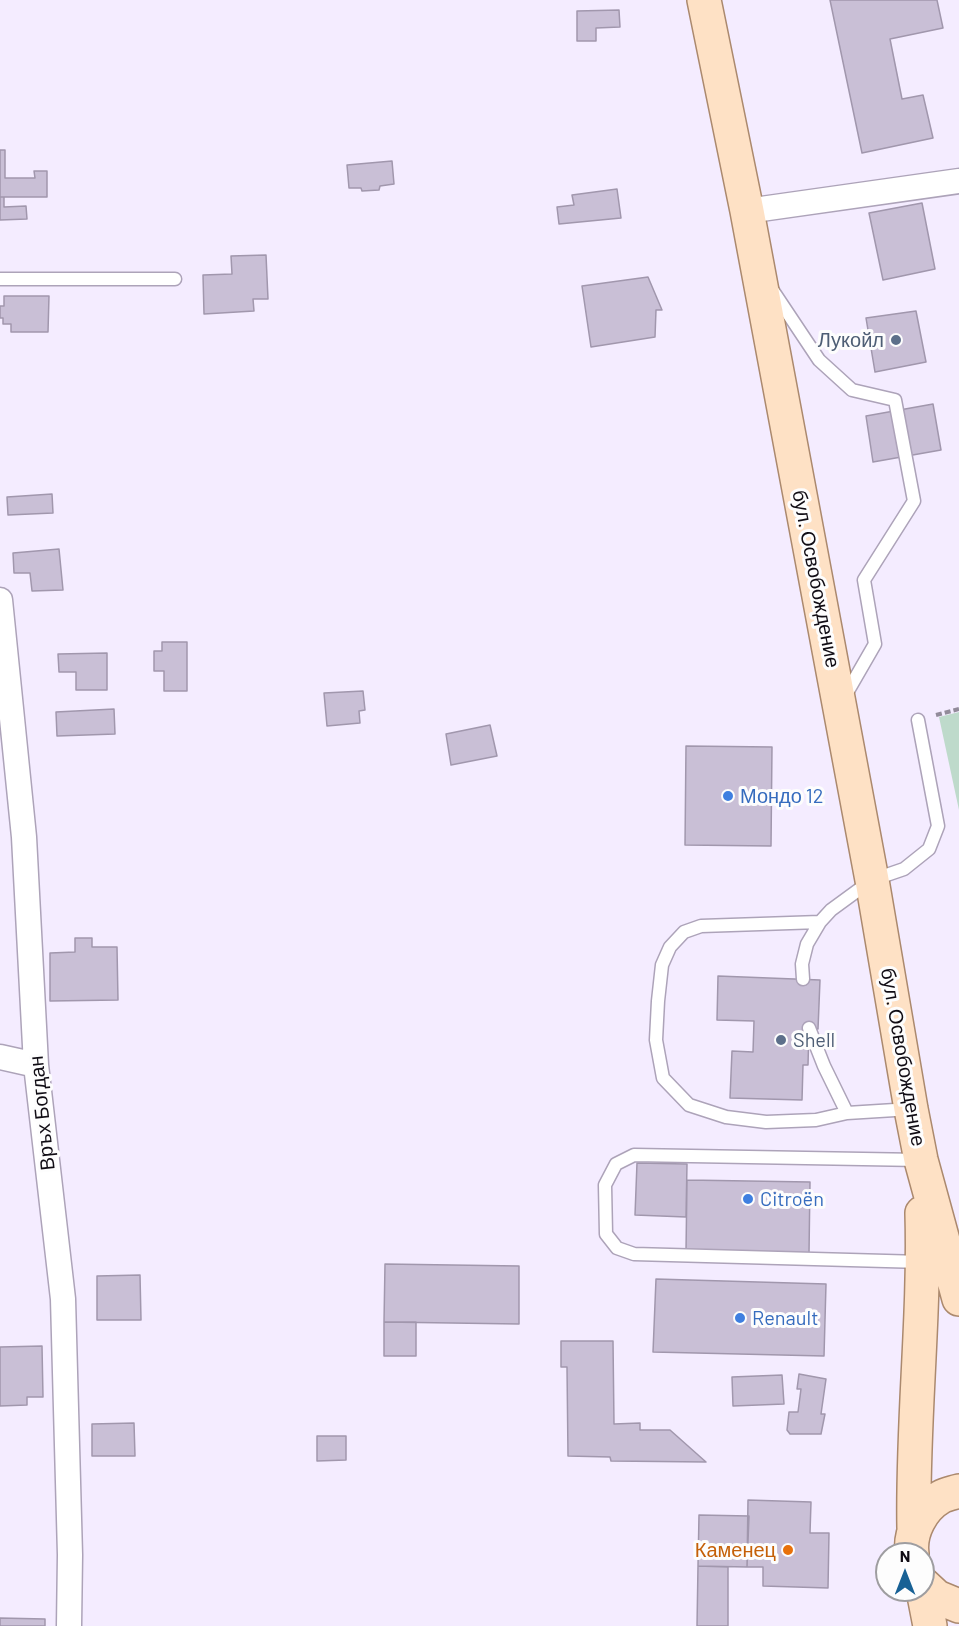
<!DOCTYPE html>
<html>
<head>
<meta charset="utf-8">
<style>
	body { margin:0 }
	#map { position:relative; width:959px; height:1626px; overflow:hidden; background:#f4ecff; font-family:Barlow,sans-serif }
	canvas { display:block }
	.north { position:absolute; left:875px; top:1542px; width:60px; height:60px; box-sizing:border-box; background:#fdfdfd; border:2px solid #9e9da0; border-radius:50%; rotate:0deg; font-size:16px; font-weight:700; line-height:24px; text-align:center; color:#100c14 }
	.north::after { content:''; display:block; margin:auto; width:21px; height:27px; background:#186195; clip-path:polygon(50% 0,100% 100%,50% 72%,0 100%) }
</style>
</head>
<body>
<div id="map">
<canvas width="959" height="1626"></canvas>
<div class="north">N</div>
</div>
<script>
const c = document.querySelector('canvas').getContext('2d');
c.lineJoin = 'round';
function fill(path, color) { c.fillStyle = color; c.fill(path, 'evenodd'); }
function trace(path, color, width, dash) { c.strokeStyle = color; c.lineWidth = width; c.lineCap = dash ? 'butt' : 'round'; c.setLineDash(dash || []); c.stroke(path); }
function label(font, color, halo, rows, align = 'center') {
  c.font = font + ' Barlow,sans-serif'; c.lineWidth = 6; c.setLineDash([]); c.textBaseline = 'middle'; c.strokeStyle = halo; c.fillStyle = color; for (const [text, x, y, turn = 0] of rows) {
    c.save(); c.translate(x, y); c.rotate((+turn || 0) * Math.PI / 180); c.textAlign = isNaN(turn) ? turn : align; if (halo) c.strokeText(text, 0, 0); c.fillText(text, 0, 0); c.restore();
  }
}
const green = new Path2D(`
	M959 712V810L939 717Z`);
const building = new Path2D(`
	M830 0H937L943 28 890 39 902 99 923 95 933 138 862 153Z
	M619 10 620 27 596 28V41H577V11Z
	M0 150H5V178H35L34 171H47V197H0Z
	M392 161 394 184 380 186 379 190 362 191 361 188H349L347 165Z
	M617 189 621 218 559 224 557 207 574 205 572 195Z
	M0 197H4V207L26 206 27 219 0 220Z
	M922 203 935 269 883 280 869 213Z
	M266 255 268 299H253L254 311 204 314 203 275 232 274 231 256Z
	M648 277 662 310H656L655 337 591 347 582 286Z
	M4 296H49L48 332H11V324H3V318H0V306H4Z
	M916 311 926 362 875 372 866 318Z
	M933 404 941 450 873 462 866 416Z
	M52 494 53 513 8 515 7 497Z
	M59 549 63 590 32 591 30 573H14L13 553Z
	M162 642H187V691H164V671H154V651H162Z
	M107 653V690H76V672H59L58 654Z
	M363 691 365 710 359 711 360 723 327 726 324 693Z
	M114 709 115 734 57 736 56 712Z
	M490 725 497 756 451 765 446 734Z
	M686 746 772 747 771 846 685 845Z
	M75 938H92V947H117L118 1000 50 1001V953L75 952Z
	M718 976 820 980 818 1029 809 1028 808 1065H803L802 1100 730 1098 732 1051 753 1052 754 1021 717 1020Z
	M637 1163 687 1164 686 1217 635 1215Z
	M687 1180 810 1182 809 1253 686 1251Z
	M385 1264 519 1266V1324L384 1322Z
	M140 1275 141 1320H97V1276Z
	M656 1279 826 1284 824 1356 653 1352Z
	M384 1322H416V1356H384Z
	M561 1341H613L614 1424 640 1423V1430H670L706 1462 611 1461 610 1457 568 1456 567 1367H561Z
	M42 1346 43 1397H27V1405L0 1406V1347Z
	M799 1374 826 1379 821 1414H825L821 1434H790L787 1430 789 1412H798L801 1389H797Z
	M782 1375 784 1404 733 1406 732 1377Z
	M134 1423 135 1456H92V1424Z
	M317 1436H346V1460L317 1461Z
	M748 1500 811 1502 810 1533H829L828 1588 763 1586V1567H747Z
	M699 1515 749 1516 747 1567 698 1566Z
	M698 1566 728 1567V1626H697Z
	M0 1618 45 1619V1626H0Z`);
const path = new Path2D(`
	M936 715 959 709`);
const lane = new Path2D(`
	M0 279H175
	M773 291 819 360 852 390 895 400 914 501 864 580 875 644 845 696
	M820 922 701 926 684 932 670 947 662 965 658 1001 656 1040 663 1078 689 1105 726 1117 766 1122 816 1120 847 1113 911 1109
	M803 979 802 964 807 944 820 922 831 910 872 880 904 869 929 849 938 826 918 720
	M809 1028 824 1066 847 1113
	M920 1160 634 1155 616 1164 605 1185 606 1234 617 1248 634 1254 922 1262`);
const street = new Path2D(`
	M747 211 959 181
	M0 600 24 837 36 1065 63 1299 70 1555 69 1626
	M0 1057 36 1065`);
const primary = new Path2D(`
	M704 0 747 211 872 880 911 1109 921 1160 959 1299
	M914 1528C912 1423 925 1318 922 1213
	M912 1554C909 1532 922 1508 941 1497 946 1494 953 1493 959 1491
	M923 1584 937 1597 959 1606
	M923 1590 930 1626`);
const markers = [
	[896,340,6,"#5c6f8a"],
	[728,796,6,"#3f7fe0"],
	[781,1040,6,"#5c6f8a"],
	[748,1199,6,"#3f7fe0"],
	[740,1318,6,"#3f7fe0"],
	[788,1550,6,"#e8710a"]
];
const serviceNames = [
	["Лукойл",884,340],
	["Shell",793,1040,"left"]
];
const streetNames = [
	["бул. Освобождение",816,579,79],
	["бул. Освобождение",903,1057,80],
	["Връх Богдан",42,1113,-96]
];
const shopNames = [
	["Мондо 12",740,796],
	["Citroën",760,1199],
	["Renault",752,1318]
];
const foodNames = [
	["Каменец",776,1550]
];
fill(green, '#bedacb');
fill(building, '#c9bfd6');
trace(building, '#a197ad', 1.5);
trace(lane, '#ada3b9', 15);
trace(street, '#ada3b9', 27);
trace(primary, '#ab896e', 36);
trace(path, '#928b9a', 4, [6, 3]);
trace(lane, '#fff', 12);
trace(street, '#fff', 24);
trace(primary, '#fee1c5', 33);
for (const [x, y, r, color] of markers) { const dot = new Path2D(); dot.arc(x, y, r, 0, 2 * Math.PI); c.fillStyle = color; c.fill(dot); trace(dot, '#fdfdfd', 2); }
label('20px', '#4e5e75', '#fdfdfd', serviceNames, 'right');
label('20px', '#100c14', '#fdfdfd', streetNames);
label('20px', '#366cbe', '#fdfdfd', shopNames, 'left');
label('20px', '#c56008', '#fdfdfd', foodNames, 'right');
</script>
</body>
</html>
